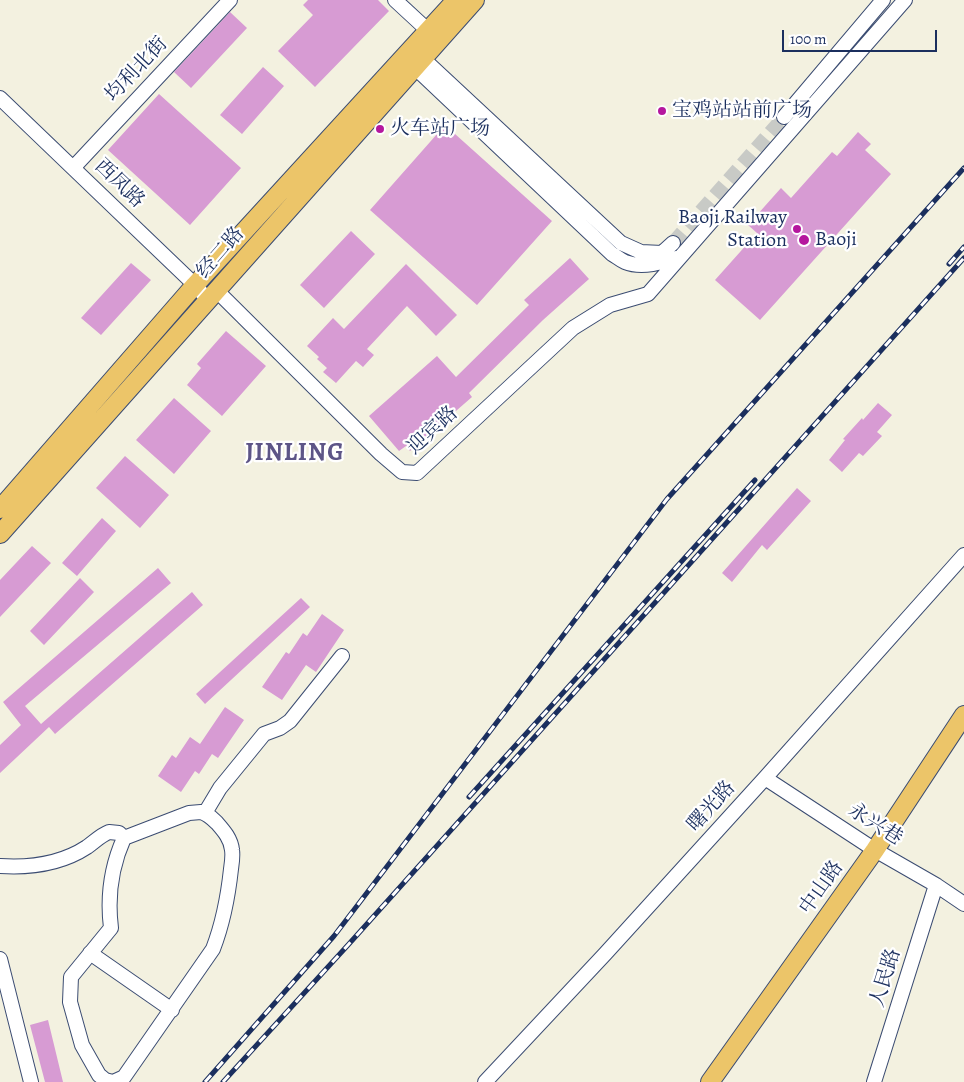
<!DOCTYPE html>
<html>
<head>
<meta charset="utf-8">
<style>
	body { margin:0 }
	#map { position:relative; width:964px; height:1082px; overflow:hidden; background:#f3f1e0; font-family:Alegreya,serif }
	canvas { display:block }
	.scale { position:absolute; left:782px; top:30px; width:155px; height:22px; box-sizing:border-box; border:2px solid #1b2f5e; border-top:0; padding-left:6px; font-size:15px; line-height:18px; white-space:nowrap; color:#1b2f5e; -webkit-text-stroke:4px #fff; paint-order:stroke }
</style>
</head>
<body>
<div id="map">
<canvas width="964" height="1082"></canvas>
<div class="scale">100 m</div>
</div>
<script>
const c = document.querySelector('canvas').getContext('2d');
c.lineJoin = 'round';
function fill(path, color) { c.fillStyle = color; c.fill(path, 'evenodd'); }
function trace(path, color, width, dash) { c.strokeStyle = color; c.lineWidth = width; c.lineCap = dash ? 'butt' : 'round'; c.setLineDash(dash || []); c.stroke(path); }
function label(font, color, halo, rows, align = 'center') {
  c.font = font + ' Alegreya,"Noto Serif SC",serif'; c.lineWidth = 4.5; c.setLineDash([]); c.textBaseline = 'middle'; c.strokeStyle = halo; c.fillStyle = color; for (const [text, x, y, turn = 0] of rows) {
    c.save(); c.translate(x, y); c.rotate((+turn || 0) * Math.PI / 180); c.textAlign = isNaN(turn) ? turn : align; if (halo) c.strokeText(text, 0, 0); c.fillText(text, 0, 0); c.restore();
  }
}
const building = new Path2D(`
	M308 0H378L389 11 315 87 278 51 313 15 303 5Z
	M230 12 247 28 191 88 174 72Z
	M263 67 284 86 242 134 220 115Z
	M159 94 241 168 190 225 108 150Z
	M445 125 552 221 477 305 370 210Z
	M858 132 871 144 865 150 891 174 760 320 715 280 757 233 748 225 781 188 791 198 832 152 837 156Z
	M351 231 375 254 324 308 300 285Z
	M570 258 589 279 543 320 469 393 472 397 410 451 406 446 399 451 369 416 437 356 456 377 529 305 524 300Z
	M131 263 151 280 101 335 81 318Z
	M406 264 457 315 436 336 407 306 367 349 374 355 363 367 356 361 336 383 323 372 327 368 317 359 319 357 307 346 333 318 344 329Z
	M226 331 266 366 222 416 187 385 201 368 197 364Z
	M174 398 211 431 174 474 136 440Z
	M878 403 892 415 877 432 882 436 863 456 859 453 842 472 829 460 845 440 843 439 862 418 863 420Z
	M125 456 169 495 140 528 96 488Z
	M797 488 811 501 767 550 762 545 732 582 722 573Z
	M102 518 116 531 77 576 62 563Z
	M32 546 51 563 0 617V580Z
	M158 568 171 583 25 706 41 724 192 592 203 605 55 734 49 727 0 773V745L21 725 3 702Z
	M80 578 94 592 44 645 30 631Z
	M301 598 310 607 205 704 196 694Z
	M322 614 344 630 316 672 306 665 282 700 262 687 286 652 289 654 303 633 307 636Z
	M225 707 244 720 218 758 212 754 199 774 195 771 181 792 158 776 172 755 176 758 190 737 200 744Z
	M48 1020 63 1082H45L30 1025Z`);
const minorTunnel = new Path2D(`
	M673 243 784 117`);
const minor = new Path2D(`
	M395 0 435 37
	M416 52 621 243 641 252 662 253 673 243
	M408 61 612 254C616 256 620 260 625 262 642 269 664 262 680 257
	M0 98 195 285 208 300
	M784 117 883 0
	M73 168 230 0
	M216 290 381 454 402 472 417 473 573 328 610 305 648 294 905 0
	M765 778 875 850 936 885 964 904
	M201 812C208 814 212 818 217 823 224 831 231 839 232 850 233 856 232 862 231 869 228 897 223 923 213 949L124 1077 113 1082 105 1080 99 1075 82 1045 70 1002 71 977 111 928C107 896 111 867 124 838L189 813Z
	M205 813 220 788 264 734 280 728 290 721 342 656
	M0 866C30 868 61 864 87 847 94 842 101 835 109 832L119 833 124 838
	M90 953 172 1010
	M0 959 31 1082
	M485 1082 605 954 765 778 964 555
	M874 1082 936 885`);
const major = new Path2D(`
	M0 509 195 285 456 0
	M0 534 475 0
	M710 1082 875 850 964 715`);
const rail = new Path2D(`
	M949 264 964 247
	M469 797 755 480
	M205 1082 334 936 667 499 964 168
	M223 1082 348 945 964 258`);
const markers = [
	[662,111,5,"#b5179e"],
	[380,129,5,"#b5179e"],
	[797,229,5,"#b5179e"],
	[804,240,6,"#b5179e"]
];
const streetNames = [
	["均利北街",137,70,-47],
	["西凤路",119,184,44],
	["经二路",221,253,-49],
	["迎宾路",433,431,-43],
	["曙光路",712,807,-48],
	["永兴巷",875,825,32],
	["中山路",822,888,-55],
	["人民路",886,978,-73]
];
const poiNames = [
	["宝鸡站站前广场",672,111],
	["火车站广场",390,129],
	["Baoji Railway",787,218,"right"],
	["Station",787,241,"right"],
	["Baoji",815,240]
];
const districtNames = [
	["JINLING",295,454]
];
fill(building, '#d79bd3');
trace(minorTunnel, '#c8cac6', 14, [14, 7]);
trace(minor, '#3b4c72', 16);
trace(major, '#3b4c72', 20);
trace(minor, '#fff', 14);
trace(major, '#ecc569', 18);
trace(rail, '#1b2f5e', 5);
trace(rail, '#fff', 3, [9]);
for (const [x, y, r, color] of markers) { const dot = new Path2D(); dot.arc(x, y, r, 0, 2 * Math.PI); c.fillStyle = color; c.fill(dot); trace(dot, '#fff', 2); }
label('20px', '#1b2f5e', '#fff', streetNames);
label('20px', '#1b2f5e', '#fff', poiNames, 'left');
c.letterSpacing = '1px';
label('bold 25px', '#5d5587', '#fff', districtNames);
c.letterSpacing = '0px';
</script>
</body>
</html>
